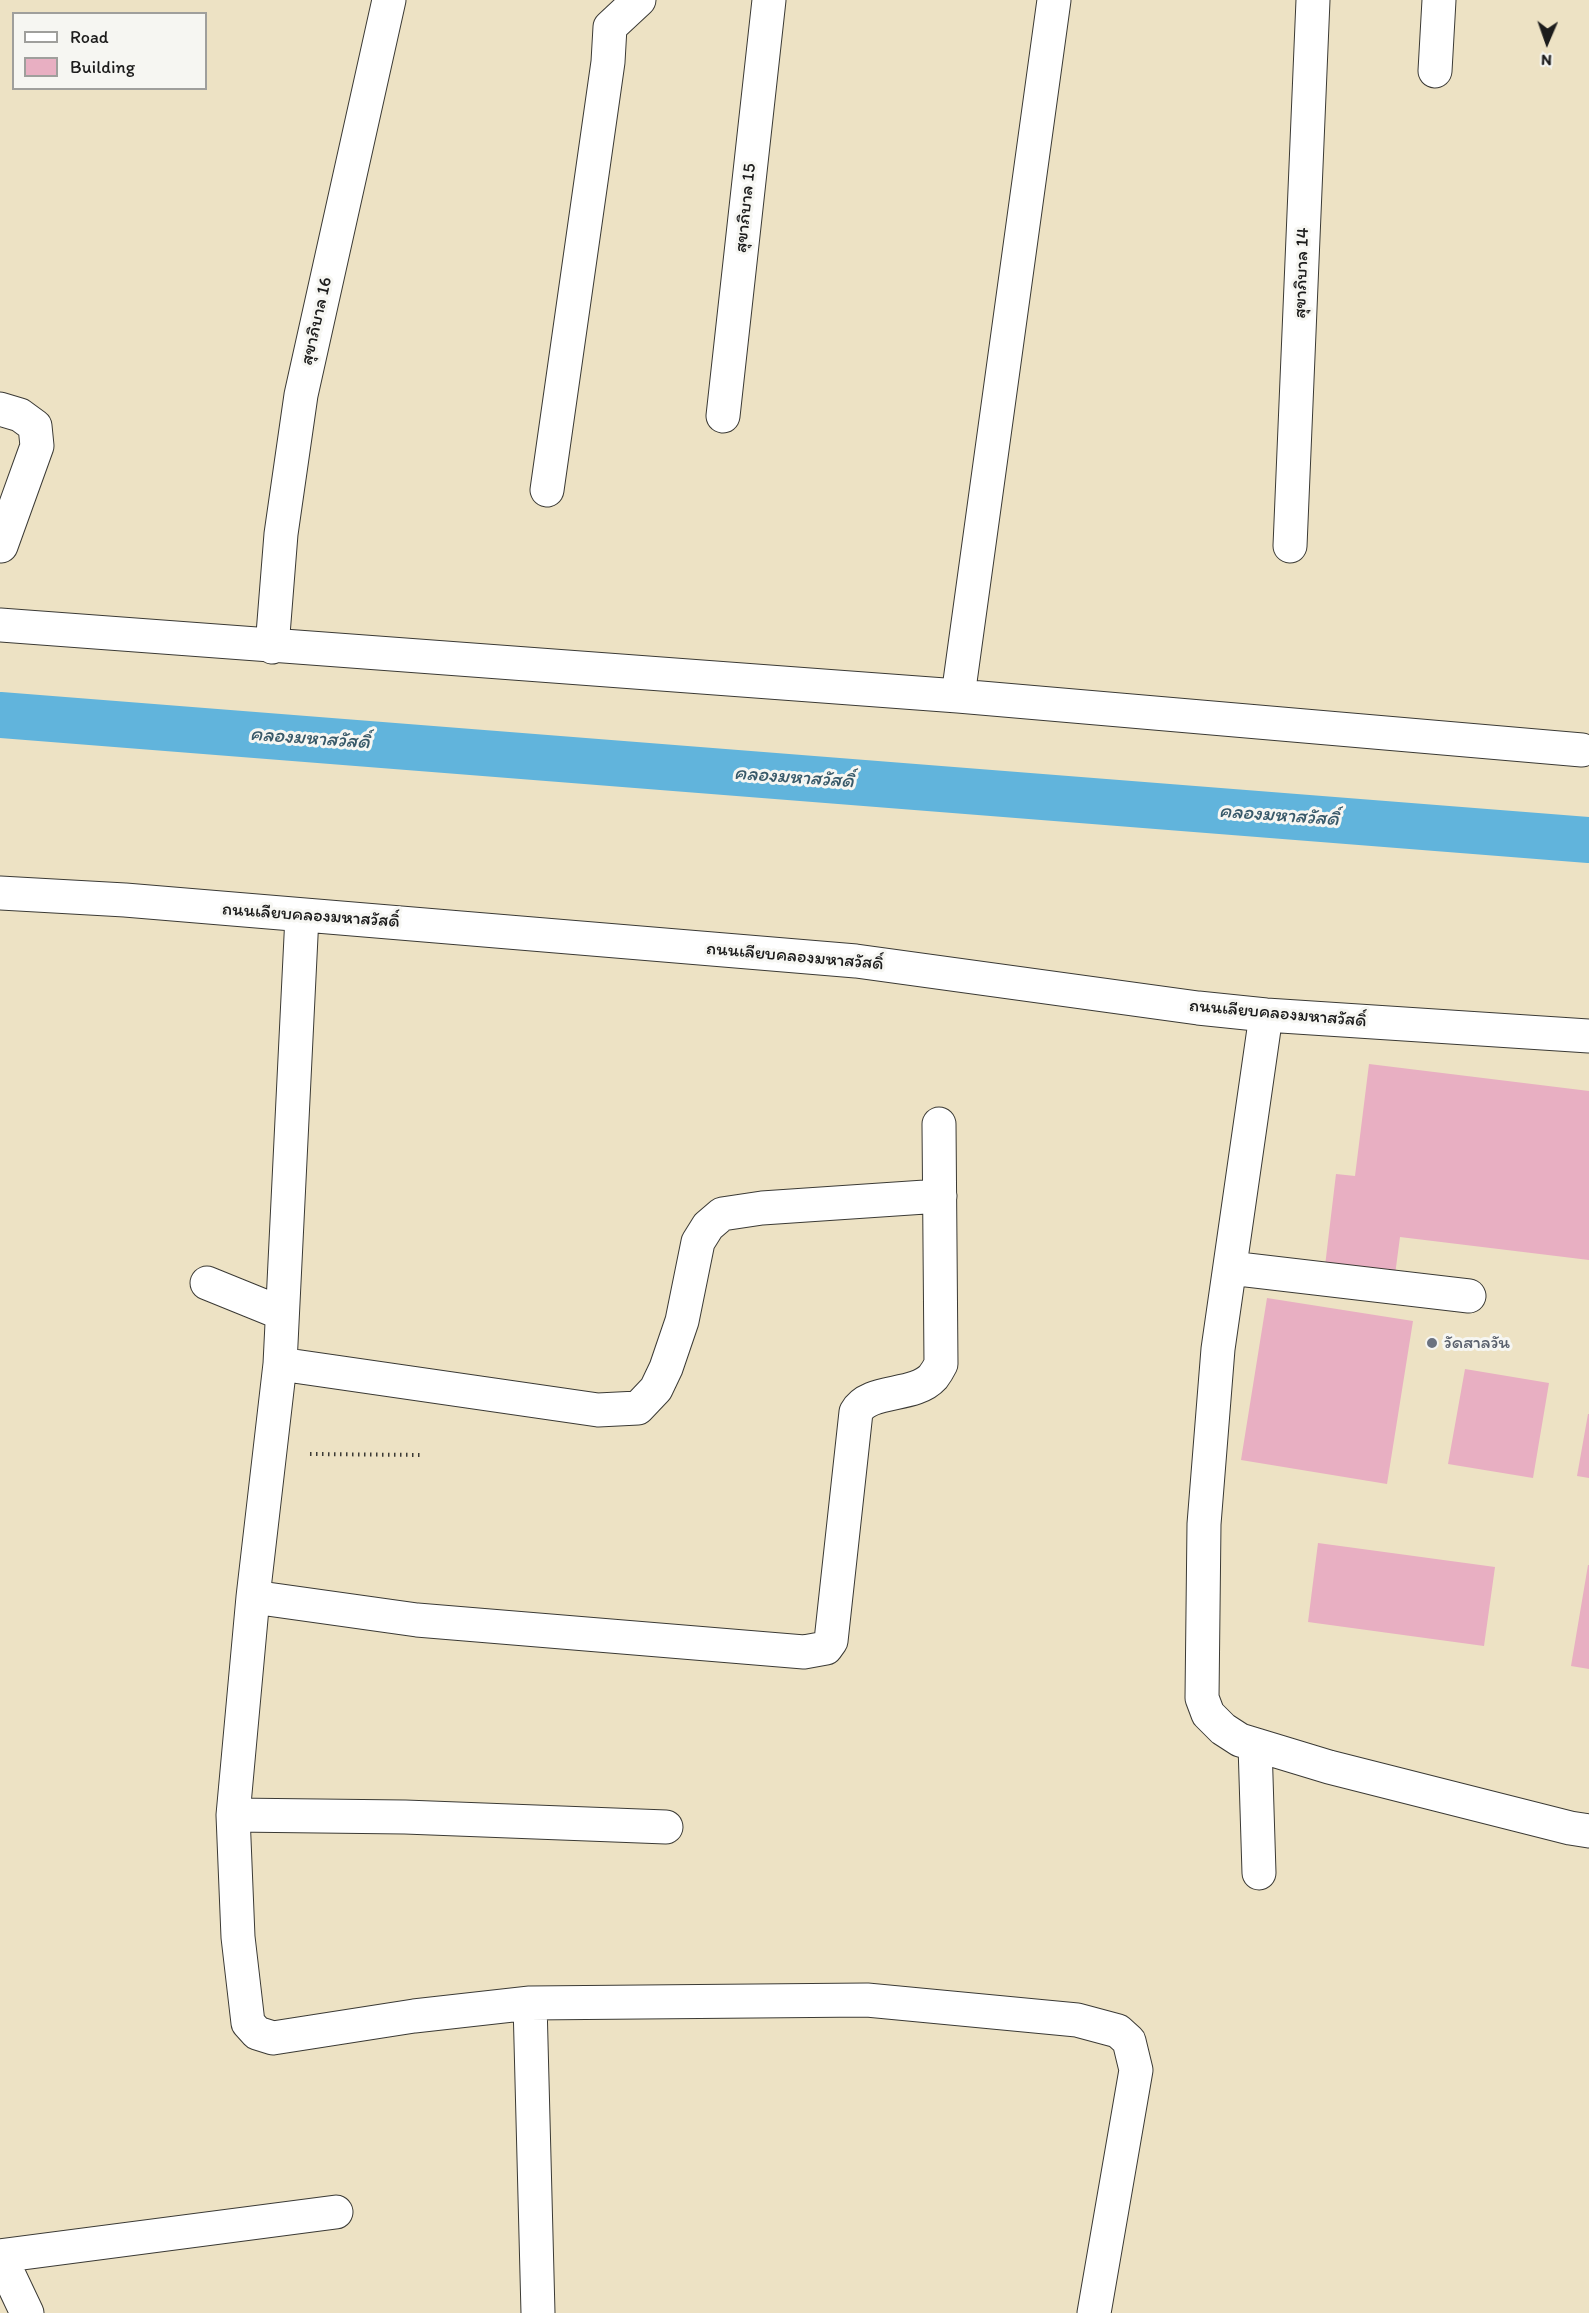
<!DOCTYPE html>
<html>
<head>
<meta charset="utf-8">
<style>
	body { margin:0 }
	#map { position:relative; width:1589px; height:2313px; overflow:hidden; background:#ede2c4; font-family:Itim,sans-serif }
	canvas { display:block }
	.legend { position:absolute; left:12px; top:12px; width:195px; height:78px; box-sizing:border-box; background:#f6f6f2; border:2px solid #9f9f9c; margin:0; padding:8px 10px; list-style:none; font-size:18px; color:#1c1c1c }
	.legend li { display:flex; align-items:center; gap:12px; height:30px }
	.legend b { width:30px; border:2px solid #9f9f9c }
	.north { position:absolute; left:1517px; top:12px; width:60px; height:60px; -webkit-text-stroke:4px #f6f6f2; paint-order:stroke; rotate:182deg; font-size:16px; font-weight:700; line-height:24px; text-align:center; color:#1c1c1c }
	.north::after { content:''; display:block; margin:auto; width:21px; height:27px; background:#1c1c1c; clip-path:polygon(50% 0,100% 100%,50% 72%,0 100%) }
</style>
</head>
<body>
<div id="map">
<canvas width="1589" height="2313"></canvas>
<ul class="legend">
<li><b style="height:8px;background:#fff"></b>Road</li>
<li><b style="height:16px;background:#e8afc2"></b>Building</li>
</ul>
<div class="north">N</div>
</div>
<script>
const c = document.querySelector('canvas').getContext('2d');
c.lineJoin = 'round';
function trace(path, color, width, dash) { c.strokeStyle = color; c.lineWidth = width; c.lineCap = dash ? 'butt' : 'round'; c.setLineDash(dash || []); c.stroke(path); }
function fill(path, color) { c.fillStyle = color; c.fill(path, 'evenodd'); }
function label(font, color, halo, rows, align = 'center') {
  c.font = font + ' Itim,"Playpen Sans Thai",sans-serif'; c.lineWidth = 6; c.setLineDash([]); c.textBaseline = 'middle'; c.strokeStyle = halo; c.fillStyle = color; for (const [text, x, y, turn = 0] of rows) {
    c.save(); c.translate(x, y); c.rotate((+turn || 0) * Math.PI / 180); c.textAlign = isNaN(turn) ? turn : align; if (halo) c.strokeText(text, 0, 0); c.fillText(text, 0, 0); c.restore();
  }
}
const canal = new Path2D(`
	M0 715 1589 840`);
const building = new Path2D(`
	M1369 1064 1589 1091V1260L1400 1237 1395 1275 1325 1266 1336 1174 1355 1176Z
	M1267 1298 1413 1321 1387 1484 1241 1460Z
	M1465 1369 1549 1383 1533 1478 1448 1464Z
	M1588 1414H1589V1478L1577 1476Z
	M1318 1543 1495 1567 1484 1646 1308 1622Z
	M1588 1565H1589V1669L1571 1666Z`);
const path = new Path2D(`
	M310 1454 422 1455`);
const minor = new Path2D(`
	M1435 71 1439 0
	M0 409 20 415 35 426 37 446 1 546
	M723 416 769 0
	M547 490 608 62 610 27 639 0
	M1290 546 1313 0
	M0 625 958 696 1582 750
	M272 647 281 534 301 395 389 0
	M958 696 1054 0
	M0 893 125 900 856 961 1198 1008 1266 1015 1589 1036
	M302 916 280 1364 253 1597 233 1815 238 1937 248 2023 257 2033 273 2038 414 2016 530 2003 867 2000 1077 2020 1118 2031 1129 2041 1136 2070 1094 2313
	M1266 1015 1218 1349 1204 1524 1202 1698 1208 1714 1223 1729 1240 1740 1329 1767 1570 1828 1589 1831
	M1230 1268 1469 1296
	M207 1283 281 1313
	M280 1364 598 1410 638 1408 656 1389 666 1368 682 1321 698 1242 708 1226 722 1214 762 1208 940 1196
	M253 1597 417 1620 804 1652 826 1648 831 1641 856 1412C869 1388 914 1398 933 1377 936 1373 939 1368 941 1364L939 1124
	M1255 1745 1259 1873
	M233 1815 405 1817 666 1827
	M530 2003 538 2313
	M0 2256 336 2212
	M0 2256 27 2313`);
const markers = [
	[1432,1343,6,"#6b7280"]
];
const streetNames = [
	["สุขาภิบาล 15",746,208,-84],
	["สุขาภิบาล 14",1302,273,-88],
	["สุขาภิบาล 16",317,321,-77],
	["ถนนเลียบคลองมหาสวัสดิ์",311,916,4],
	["ถนนเลียบคลองมหาสวัสดิ์",795,957,5],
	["ถนนเลียบคลองมหาสวัสดิ์",1278,1014,5]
];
const worshipNames = [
	["วัดสาลวัน",1444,1343]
];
const waterNames = [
	["คลองมหาสวัสดิ์",310,739,4],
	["คลองมหาสวัสดิ์",794,778,4],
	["คลองมหาสวัสดิ์",1279,816,4]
];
trace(canal, '#61b4dc', 46);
fill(building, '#e8afc2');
trace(minor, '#3b3a35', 35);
trace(path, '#3b3a35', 4, [1.5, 4.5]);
trace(minor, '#fff', 33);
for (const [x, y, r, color] of markers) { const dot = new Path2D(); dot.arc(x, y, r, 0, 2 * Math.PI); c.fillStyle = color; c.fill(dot); trace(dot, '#f6f6f2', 2); }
label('18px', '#1c1c1c', '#f6f6f2', streetNames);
label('18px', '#5b616d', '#f6f6f2', worshipNames, 'left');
label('italic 20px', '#385969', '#f6f6f2', waterNames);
</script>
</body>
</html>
